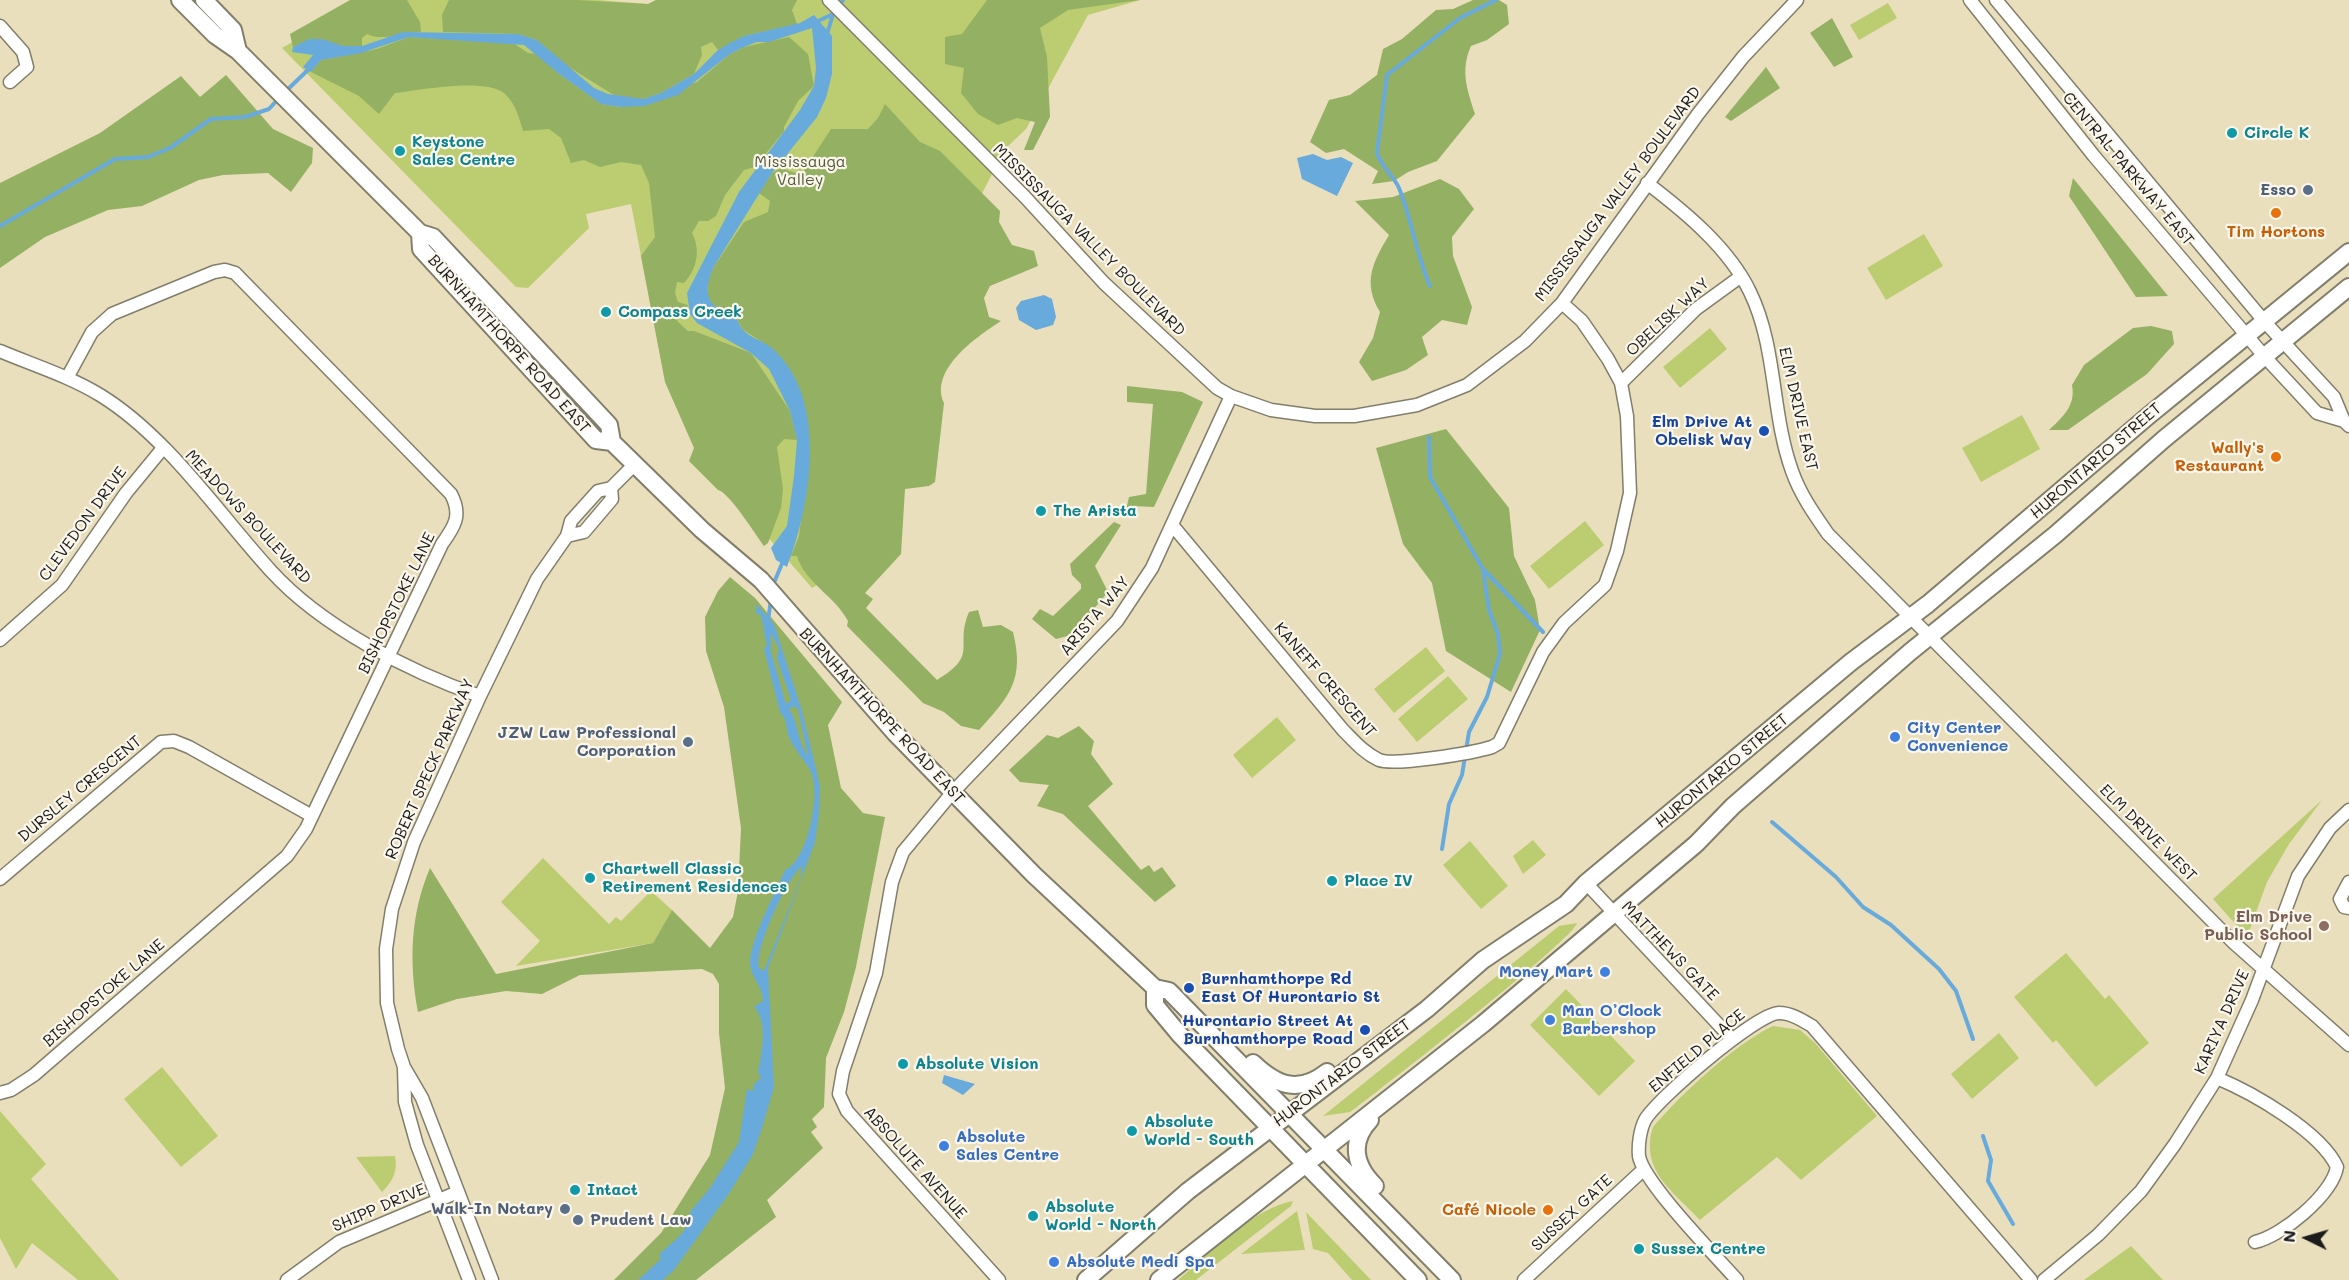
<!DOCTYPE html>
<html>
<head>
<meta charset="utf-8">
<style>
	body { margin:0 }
	#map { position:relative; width:2349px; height:1280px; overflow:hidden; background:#e9dfbc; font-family:Mali,sans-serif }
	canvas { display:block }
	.north { position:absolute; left:2277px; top:1208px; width:60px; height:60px; -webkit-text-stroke:4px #fbf7ec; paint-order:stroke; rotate:275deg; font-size:16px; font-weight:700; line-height:24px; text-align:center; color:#1c1c1c }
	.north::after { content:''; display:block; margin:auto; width:21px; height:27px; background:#1c1c1c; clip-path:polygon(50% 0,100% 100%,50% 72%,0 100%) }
</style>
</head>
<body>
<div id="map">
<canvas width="2349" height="1280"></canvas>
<div class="north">N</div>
</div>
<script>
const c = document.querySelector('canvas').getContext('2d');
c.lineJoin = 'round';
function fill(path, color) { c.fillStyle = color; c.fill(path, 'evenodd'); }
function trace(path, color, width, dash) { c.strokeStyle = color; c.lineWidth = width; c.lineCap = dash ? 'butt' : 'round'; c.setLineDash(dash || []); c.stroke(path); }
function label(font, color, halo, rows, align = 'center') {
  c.font = font + ' Mali,sans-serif'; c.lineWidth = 4.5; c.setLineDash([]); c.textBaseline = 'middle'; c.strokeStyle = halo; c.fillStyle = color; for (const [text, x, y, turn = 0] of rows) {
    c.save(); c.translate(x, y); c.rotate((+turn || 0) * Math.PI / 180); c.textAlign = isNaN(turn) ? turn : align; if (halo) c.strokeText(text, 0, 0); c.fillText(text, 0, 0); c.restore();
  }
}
const green = new Path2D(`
	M365 0H598L648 4 656 0H1140L1088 15 1026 129 1005 149 910 333 829 578 812 588 740 505 704 446 662 364 631 204 586 214 589 228 528 288 516 287 282 48Z
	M1888 3 1897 18 1859 40 1850 25Z
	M1924 234 1943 266 1886 300 1867 268Z
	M1710 328 1727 349 1680 388 1663 367Z
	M2022 415 2040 449 1981 482 1962 448Z
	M1585 521 1604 545 1549 589 1530 566Z
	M1426 647 1445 671 1394 713 1374 689Z
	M1448 676 1468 699 1417 742 1398 719Z
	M1277 717 1296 740 1252 778 1233 755Z
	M2322 800 2289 844 2267 882 2247 937 2213 899Z
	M1533 840 1546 855 1523 874 1513 856Z
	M1470 841 1508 886 1481 909 1443 865Z
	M543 858 609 924 616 917 621 921 651 891 672 910 653 943 516 966 540 941 501 902Z
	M1577 923C1574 939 1385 1086 1357 1107L1350 1112 1323 1116 1559 926Z
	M2066 953 2105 999 2109 995 2149 1043 2096 1087 2056 1040 2053 1043 2014 997Z
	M1566 989 1635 1061 1599 1096 1530 1025Z
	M1773 1026 1800 1030 1815 1043 1877 1116 1801 1180 1777 1157 1700 1220C1674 1192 1639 1170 1653 1127 1680 1095 1736 1043 1773 1026Z
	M1999 1033 2019 1058 1972 1099 1951 1074Z
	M162 1067 218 1136 181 1167 124 1099Z
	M0 1111 46 1164 31 1179 119 1280H78L32 1243 16 1269 0 1238Z
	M395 1156C398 1171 393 1181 382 1192L356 1157Z
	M1293 1201 1291 1206 1196 1280H1178C1209 1254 1253 1208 1293 1201Z
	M1297 1211 1305 1250 1241 1254Z
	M1306 1212 1371 1280H1352L1328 1253 1313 1249Z
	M2131 1246 2163 1280H2084Z`);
const forest = new Path2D(`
	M350 0H407L420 22 421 32C403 32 383 42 367 34L362 38V46H343L310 39 293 47 290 34Z
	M449 0H576L648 4 656 0H797L792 10 797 24 744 36 718 50 712 42 701 47 702 55 694 74 661 93 643 99 617 97 559 61 537 40 518 34 443 32 442 15Z
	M987 0H1140L1068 10 1040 28 1047 57 1050 117 1033 150H1024L1035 122 1017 118 998 125 978 114 961 93 964 68 945 64V37L962 34Z
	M1473 0H1499L1507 5 1509 24 1487 40 1471 46C1460 71 1467 89 1475 114L1437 161 1408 172 1394 181 1372 184 1378 171 1344 149 1326 153 1310 142 1329 100 1350 95 1377 75 1383 49 1402 39 1436 10 1453 9Z
	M1832 18 1853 57 1834 67 1810 33Z
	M409 37 513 43 528 53 537 54 558 73 601 104 620 107 697 82 730 54 744 47 789 37 808 54 814 86 798 101 784 127V131L755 167 744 170 725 195 716 216 708 221H699L692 233C701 250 697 269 684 283L677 282 675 293 678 302 688 305 677 321 688 331H694L751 353 790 411 797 440 784 439 777 447 783 489 781 508 768 543 764 546C755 534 729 492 718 490L689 461 694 448 665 382 641 256 655 237 649 183 641 165 621 162 600 167 584 160 571 163 561 138 549 129 523 131C519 118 516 104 505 94 487 77 419 90 395 93L379 114 359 96 311 72 321 60 377 49Z
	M1766 67 1780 88 1731 121 1725 117Z
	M226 75 273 129 313 148 312 163 291 192 268 173 223 175 199 180 142 206 108 210 45 237 0 268V183L100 133 181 76 200 97Z
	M885 104 920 142 940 151 1000 211 999 222 1012 245 1034 251 1038 266 990 286 984 298 989 317 1001 321C976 337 929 370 944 403L935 482 929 486 905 489 901 554 865 593 873 599 866 608 937 680C980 654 954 647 969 612L978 610 983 627 1001 625 1013 632C1025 680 1009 697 979 730L961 726 944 712 923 703 847 626 848 621C835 596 805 583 797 556H791L799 536 810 447 771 348 742 329 737 318 713 305 708 297V281L713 268 744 222 768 212 770 201 759 193 772 173 781 168 801 175 831 129H868L878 118Z
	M2073 178 2168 296 2136 297 2069 196Z
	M1440 179 1459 189 1474 209 1452 237 1453 256 1472 307 1467 325 1442 320 1422 337 1428 355 1406 370 1372 381 1359 362 1373 338 1380 312C1362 282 1373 262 1389 235L1355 201 1393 197Z
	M2151 326 2172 331 2174 344 2147 374 2068 430H2049C2063 417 2076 405 2072 385L2084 365 2133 328Z
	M1127 386 1182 392 1203 402 1154 507 1133 506 1126 510 1129 497 1146 494 1153 404 1127 402Z
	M1446 429 1509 508 1514 556 1535 600 1540 630 1511 692 1446 651 1432 583 1403 544 1376 448Z
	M1114 522 1121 525 1095 566 1108 592 1072 635 1056 639 1032 619 1040 609 1053 616 1081 589V584L1072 575 1070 564Z
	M730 577 755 598 842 702 828 725 841 788 863 813 885 817 856 967 844 1012 826 1058 824 1107 812 1119 817 1127 811 1132 823 1148 767 1200 776 1217 696 1280H614L661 1233 710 1155 725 1088 719 1033V984L713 974 702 969 580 975 542 994 506 991 457 999 418 1012C409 963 410 915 430 868L496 974 653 943 672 910 710 948 733 917 738 891 741 828 724 707 706 651 705 617 718 591Z
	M1079 726 1094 741 1091 754 1113 784 1088 806 1141 870 1149 865 1154 872 1162 867 1176 886 1155 902 1063 814 1037 806 1049 785 1020 782 1009 770 1047 735 1058 738Z`);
const water = new Path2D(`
	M814 15 832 36V74L826 98 817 117 772 173 713 268C709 279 704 292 712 303 717 310 728 313 735 318 739 320 739 325 742 329 750 338 764 341 773 349 829 400 811 505 787 567L776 560 771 548 787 526 794 476 797 440 790 411 769 369 751 353 697 323 690 314 687 293 739 192 800 110 814 86 816 68 812 28 769 42H757L744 47 730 54 678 95 644 106 620 107 601 104 558 73 524 45 409 37 361 53 321 60 311 72 303 67 313 55 292 52 293 47 309 39H322L343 46H362L403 32 518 34 537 40 594 88 608 94 643 99 661 93 694 74 718 50 730 43 744 36 800 23Z
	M1313 154 1327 160 1341 157 1353 163 1337 196 1302 179 1297 158Z
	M1044 295 1052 299 1056 317 1053 325 1036 330 1019 320 1016 308 1021 301Z
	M756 604 774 624 802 711 820 786 819 813 815 842 768 968 774 1087 762 1128 753 1154 730 1192 674 1270 663 1280H638L661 1259 659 1255C671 1242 691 1232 690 1212L710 1188 739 1142 747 1089 753 1091 754 1084 761 1078 758 1072C762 1052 768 1021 754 1007L763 1001C763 986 750 977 750 962 751 938 775 894 785 870 808 861 821 793 811 772 805 760 794 750 789 737 785 727 788 720 780 712L764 649 767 645C764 635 764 623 760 614H756ZM771 633 779 649 777 658 791 700 786 704 771 652ZM793 706 798 709 808 756C796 740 798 718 789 710ZM802 866 801 878 764 971 759 968C754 949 787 878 802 866Z
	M944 1075 975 1084 963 1095 942 1083Z`);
const stream = new Path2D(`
	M816 22 833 14
	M827 34 833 14 843 0
	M286 91 311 67
	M0 226 115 159 148 157 170 148 211 119 245 117 269 109 279 98
	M1430 286C1416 254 1412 220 1399 188 1393 175 1381 166 1377 153L1387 75 1460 18 1496 0
	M1429 437 1430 477 1483 569 1489 610 1498 634 1500 654 1487 697 1469 732 1462 775 1449 804 1442 849
	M1483 569 1543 632
	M773 585 784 559
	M768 621 771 599
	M1772 822 1836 877 1863 907 1891 925 1939 969 1956 991 1973 1039
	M1983 1136 1991 1160 1988 1181 2013 1224`);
const minor = new Path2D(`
	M829 0 1025 197 1104 283 1217 388 1231 396 1271 410 1315 416H1354L1417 405 1467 385 1525 341 1562 303 1698 114 1743 57 1797 0
	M1970 0 2094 156 2265 357 2317 413 2344 421 2349 426
	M1996 0 2264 321 2334 397 2344 421
	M0 26 23 52 27 67 10 82
	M1647 183C1685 212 1729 248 1750 292 1777 347 1771 413 1792 471 1800 494 1814 514 1828 534L2234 943 2349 1045
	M0 351C33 365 69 376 100 395 167 436 218 513 271 571 321 626 409 672 480 696
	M1621 383 1696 309 1740 277
	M1173 526 1343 730C1354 741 1364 753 1379 760 1395 766 1473 753 1492 747L1499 743 1543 652 1564 623 1605 585 1617 551 1630 493 1627 416 1621 383 1608 359 1582 321 1562 303
	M567 536 584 532 612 499 611 488
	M0 640 62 585 126 493 163 448
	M0 879 161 742 174 741 189 747 312 816
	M2349 882 2340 899 2344 907 2349 908
	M1586 883 1732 1039
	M404 1069 405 1102 417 1145 469 1280
	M2217 1078C2253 1093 2321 1132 2337 1167 2332 1195 2282 1236 2255 1242
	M0 1093 11 1090 34 1075 287 856 306 829 442 544C455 526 462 515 451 494L235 273 225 270 214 272 112 314 92 332 67 378
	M287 1280 339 1242 458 1192
	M492 1280 422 1098 404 1067 398 1049 387 1003 386 949 392 909 414 842 480 696 537 579 567 536 571 521 598 491 611 488 635 464
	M999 1280 847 1111 839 1094 843 1071 876 973 892 882 903 852 952 793 1117 621 1152 568 1231 396
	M1524 1280 1643 1170
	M1737 1280C1716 1256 1643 1182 1639 1156 1638 1145 1640 1130 1645 1120 1657 1099 1757 1013 1779 1013 1791 1013 1802 1020 1812 1026L2031 1280
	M2044 1280 2098 1235 2141 1191 2175 1144 2217 1078 2252 1000 2298 876 2330 828 2349 810`);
const major = new Path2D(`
	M180 0 215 35 238 51 420 233 433 237 609 425 612 442 702 530 761 580 895 733 1034 875 1155 988 1169 991 1452 1280
	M204 0 233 30 238 51
	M420 233 421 249 596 440 612 442
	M1155 988V1005L1180 1035 1418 1280
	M1253 1063C1277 1086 1299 1094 1327 1072
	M1370 1120C1349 1142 1355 1166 1375 1186
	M1086 1280 1188 1191 1427 1009 1483 960 1566 904 1586 883 1851 662 1928 604 2147 417 2349 252
	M1159 1280 1483 1024 1696 844 1733 806 1910 652 2055 535 2164 439 2349 287`);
const markers = [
	[2232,133,6,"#0f9aa8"],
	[400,151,6,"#0f9aa8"],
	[2308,190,6,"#5c6f8a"],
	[2276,213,6,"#e8710a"],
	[606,312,6,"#0f9aa8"],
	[1764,431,6,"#1a4fb4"],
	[2276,457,6,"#e8710a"],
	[1041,511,6,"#0f9aa8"],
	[1895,737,6,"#3f7fe0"],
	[688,742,6,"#5c6f8a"],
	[590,878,6,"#0f9aa8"],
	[1332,881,6,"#0f9aa8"],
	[2324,926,6,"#8d6e63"],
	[1605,972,6,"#3f7fe0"],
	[1189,988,6,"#1a4fb4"],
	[1550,1020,6,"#3f7fe0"],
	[1365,1030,6,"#1a4fb4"],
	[903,1064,6,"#0f9aa8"],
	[1132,1131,6,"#0f9aa8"],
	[944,1146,6,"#3f7fe0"],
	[575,1190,6,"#0f9aa8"],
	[565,1209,6,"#5c6f8a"],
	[1548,1210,6,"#e8710a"],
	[1033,1216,6,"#0f9aa8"],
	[578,1220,6,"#5c6f8a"],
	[1639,1249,6,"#0f9aa8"],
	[1054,1262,6,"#3f7fe0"]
];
const cultureNames = [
	["Circle K",2244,133],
	["Keystone",412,142],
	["Sales Centre",412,160],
	["Compass Creek",618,312],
	["The Arista",1053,511],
	["Chartwell Classic",602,869],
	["Retirement Residences",602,887],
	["Place IV",1344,881],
	["Absolute Vision",915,1064],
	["Absolute",1144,1122],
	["World - South",1144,1140],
	["Intact",587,1190],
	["Absolute",1045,1207],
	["World - North",1045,1225],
	["Sussex Centre",1651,1249]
];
const parkNames = [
	["Mississauga",800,162],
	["Valley",800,180]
];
const streetNames = [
	["CENTRAL PARKWAY EAST",2128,169,50],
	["MISSISSAUGA VALLEY BOULEVARD",1618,194,-53],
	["MISSISSAUGA VALLEY BOULEVARD",1089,240,45],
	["OBELISK WAY",1668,317,-43],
	["BURNHAMTHORPE ROAD EAST",509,344,48],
	["ELM DRIVE EAST",1798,409,77],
	["HURONTARIO STREET",2096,461,-41],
	["MEADOWS BOULEVARD",248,517,47],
	["CLEVEDON DRIVE",83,524,-54],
	["BISHOPSTOKE LANE",397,603,-64],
	["ARISTA WAY",1095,616,-50],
	["KANEFF CRESCENT",1325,680,49],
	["BURNHAMTHORPE ROAD EAST",882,716,47],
	["ROBERT SPECK PARKWAY",430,769,-66],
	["HURONTARIO STREET",1722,771,-40],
	["DURSLEY CRESCENT",80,789,-40],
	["ELM DRIVE WEST",2148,833,45],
	["MATTHEWS GATE",1670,951,46],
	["BISHOPSTOKE LANE",104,993,-41],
	["KARIYA DRIVE",2222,1022,-66],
	["ENFIELD PLACE",1697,1051,-40],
	["HURONTARIO STREET",1342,1073,-37],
	["ABSOLUTE AVENUE",915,1163,48],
	["SHIPP DRIVE",379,1208,-23],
	["SUSSEX GATE",1572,1213,-43]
];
const serviceNames = [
	["Esso",2296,190],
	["JZW Law Professional",676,733],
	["Corporation",676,751],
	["Walk-In Notary",553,1209],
	["Prudent Law",590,1220,"left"]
];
const foodNames = [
	["Tim Hortons",2276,232,"center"],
	["Wally's",2264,448],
	["Restaurant",2264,466],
	["Café Nicole",1536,1210]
];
const transitNames = [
	["Elm Drive At",1752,422],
	["Obelisk Way",1752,440],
	["Burnhamthorpe Rd",1201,979,"left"],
	["East Of Hurontario St",1201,997,"left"],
	["Hurontario Street At",1353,1021],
	["Burnhamthorpe Road",1353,1039]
];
const shopNames = [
	["City Center",1907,728],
	["Convenience",1907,746],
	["Money Mart",1593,972,"right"],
	["Man O’Clock",1562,1011],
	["Barbershop",1562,1029],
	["Absolute",956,1137],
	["Sales Centre",956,1155],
	["Absolute Medi Spa",1066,1262]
];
const educationNames = [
	["Elm Drive",2312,917],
	["Public School",2312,935]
];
fill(green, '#bbcd70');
fill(forest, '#94b062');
fill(water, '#68aadc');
trace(stream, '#68aadc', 4);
trace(minor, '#827e6c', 15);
trace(major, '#827e6c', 20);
trace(minor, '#fff', 12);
trace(major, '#fff', 16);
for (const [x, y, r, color] of markers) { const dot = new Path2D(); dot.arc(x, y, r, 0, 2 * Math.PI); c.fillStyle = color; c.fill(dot); trace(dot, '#fbf7ec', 2); }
label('bold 16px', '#0d838f', '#fbf7ec', cultureNames, 'left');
label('16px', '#545a39', '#fbf7ec', parkNames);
label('16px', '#1c1c1c', '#fbf7ec', streetNames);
label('bold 16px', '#4e5e75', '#fbf7ec', serviceNames, 'right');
label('bold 16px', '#c56008', '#fbf7ec', foodNames, 'right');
label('bold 16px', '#164399', '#fbf7ec', transitNames, 'right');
label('bold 16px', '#366cbe', '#fbf7ec', shopNames, 'left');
label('bold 16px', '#785e54', '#fbf7ec', educationNames, 'right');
</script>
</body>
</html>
